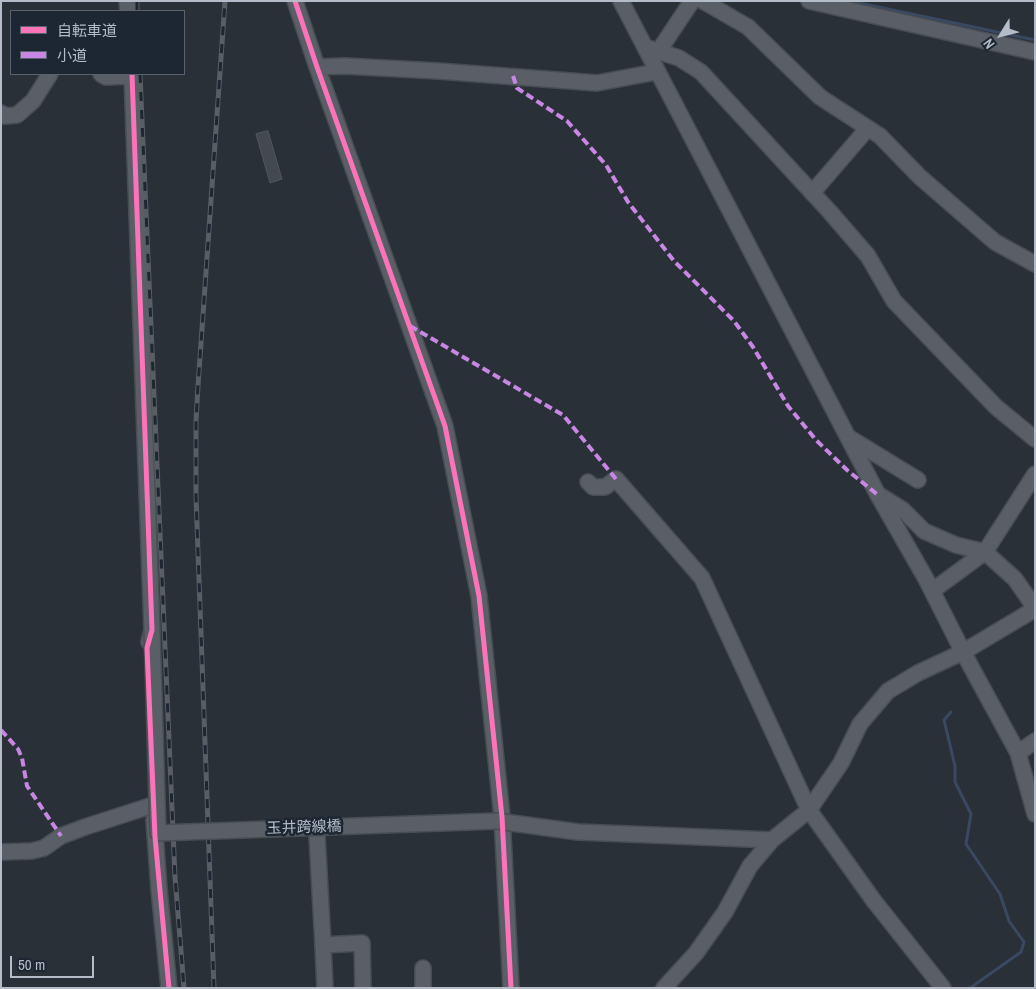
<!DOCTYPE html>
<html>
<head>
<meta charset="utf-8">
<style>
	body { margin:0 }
	#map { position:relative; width:1036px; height:989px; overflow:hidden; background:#2a3038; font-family:"Archivo Narrow","Noto Sans JP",sans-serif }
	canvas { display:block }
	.frame { position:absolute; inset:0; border:2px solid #b4bcc9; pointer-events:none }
	.legend { position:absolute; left:10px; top:10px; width:175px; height:65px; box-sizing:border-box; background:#1d2633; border:1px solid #59626f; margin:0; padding:6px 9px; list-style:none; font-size:15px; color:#b4bcc9 }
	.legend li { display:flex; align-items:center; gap:10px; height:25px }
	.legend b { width:25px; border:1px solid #59626f }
	.north { position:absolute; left:976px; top:10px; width:50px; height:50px; -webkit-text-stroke:4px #1d2633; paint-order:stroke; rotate:234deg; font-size:14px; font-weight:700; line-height:20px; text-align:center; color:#b4bcc9 }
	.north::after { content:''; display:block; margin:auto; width:18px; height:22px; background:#b4bcc9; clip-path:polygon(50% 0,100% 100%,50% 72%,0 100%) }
	.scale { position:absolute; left:10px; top:956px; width:84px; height:22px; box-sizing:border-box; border:2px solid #b4bcc9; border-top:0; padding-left:6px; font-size:15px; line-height:18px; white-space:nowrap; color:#b4bcc9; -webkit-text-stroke:4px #1d2633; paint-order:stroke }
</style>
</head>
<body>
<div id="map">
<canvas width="1036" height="989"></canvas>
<div class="frame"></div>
<ul class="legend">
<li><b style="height:6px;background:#fb73b8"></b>自転車道</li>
<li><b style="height:6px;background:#c787e3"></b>小道</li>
</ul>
<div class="north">N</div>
<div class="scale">50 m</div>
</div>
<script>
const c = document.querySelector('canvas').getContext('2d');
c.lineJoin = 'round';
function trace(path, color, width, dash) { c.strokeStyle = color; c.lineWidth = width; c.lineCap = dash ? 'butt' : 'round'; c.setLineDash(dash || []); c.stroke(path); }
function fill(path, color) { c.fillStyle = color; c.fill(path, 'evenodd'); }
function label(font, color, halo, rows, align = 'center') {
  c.font = font + ' "Archivo Narrow","Noto Sans JP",sans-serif'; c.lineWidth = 5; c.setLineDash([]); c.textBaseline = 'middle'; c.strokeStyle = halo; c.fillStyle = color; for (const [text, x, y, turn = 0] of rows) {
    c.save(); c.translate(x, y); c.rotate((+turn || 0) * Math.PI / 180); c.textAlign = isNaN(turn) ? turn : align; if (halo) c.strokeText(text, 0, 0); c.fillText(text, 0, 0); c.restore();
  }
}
const stream = new Path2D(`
	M850 1 1035 40
	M951 712 944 720 955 766V782L971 814 966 844 1000 894 1009 921 1024 942 1021 952 970 988`);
const building = new Path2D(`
	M268 131 282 179 270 183 256 134Z`);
const minor = new Path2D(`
	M127 1 128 11
	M295 1 317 67 445 426 479 596 502 817 511 988
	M621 1 878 495 926 579 963 652 1018 753 1035 814
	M703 1 748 27 820 97 880 136 920 177 995 242 1035 264
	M809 1 1035 52
	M645 47 679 58 701 72 830 212 868 256 894 301 996 407 1035 439
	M658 52 692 1
	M317 67 345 66 438 71 597 83 656 72
	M101 74 106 77 132 76
	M132 74 152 630 149 642
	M1 113 5 116 17 115 33 101 50 74
	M812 193 868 128
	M848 437 918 480
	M588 482 593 487H605L616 479 702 578 809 810 874 901 943 988
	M879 495 903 510 924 531 956 545 985 552 1015 579 1035 608
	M932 591 985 552 1035 474
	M1018 753 1035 741
	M154 820 159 889 169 988
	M653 835 772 840
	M317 836 323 945
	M1 852 32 851 44 848 61 836 85 827 153 805
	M423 968V988
	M325 988 323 945 362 943 363 988
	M664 988 696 953 725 912 750 866 772 840 809 810 841 763 860 724 888 691 918 673 963 652 1035 609`);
const rail = new Path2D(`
	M137 1V11
	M140 74 175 877 184 988
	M214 988 196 497V421L198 386 225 1`);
const minorBridge = new Path2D(`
	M152 630 158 833 497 821 578 832 653 835`);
const quiet = new Path2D(`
	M513 76 517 88 567 121 606 165 628 202 674 261 734 321 753 347 788 406 816 440 847 470 878 495
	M410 326 563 415 616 479
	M1 730 18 749 22 758 27 786 61 836`);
const cycleway = new Path2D(`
	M295 1 317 67 445 426 479 596 502 817 511 988
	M132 74 152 630 147 648 155 837 169 988`);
const streetNames = [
	["玉井跨線橋",304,828,-2]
];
trace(stream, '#384963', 3);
fill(building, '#444950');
trace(building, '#52575f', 1);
trace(minor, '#484c53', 18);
trace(minor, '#5a5e66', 15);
trace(rail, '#595d64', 5);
trace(rail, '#1d2633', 3, [9]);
trace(minorBridge, '#484c53', 18, []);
trace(minorBridge, '#5a5e66', 15);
trace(quiet, '#c787e3', 4, [8, 4]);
trace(cycleway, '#fb73b8', 5);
label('15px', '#b4bcc9', '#1d2633', streetNames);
</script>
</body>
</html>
